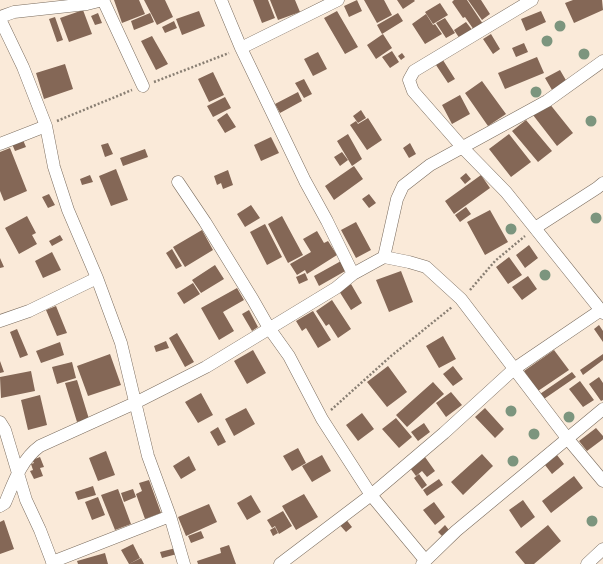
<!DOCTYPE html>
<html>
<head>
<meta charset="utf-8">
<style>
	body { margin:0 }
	canvas { display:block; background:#faead9 }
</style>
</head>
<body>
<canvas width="603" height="564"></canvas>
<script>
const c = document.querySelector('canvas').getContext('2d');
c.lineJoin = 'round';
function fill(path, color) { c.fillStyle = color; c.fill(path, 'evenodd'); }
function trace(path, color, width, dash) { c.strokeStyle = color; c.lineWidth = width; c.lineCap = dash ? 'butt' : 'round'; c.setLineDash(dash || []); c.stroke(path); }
const building = new Path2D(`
	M114 0H139L145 14 122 23Z
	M144 0H165L173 17 157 25Z
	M253 0H268L275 18 262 23Z
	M270 0H295L300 12 278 20Z
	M357 0 362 11 349 17 344 6Z
	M364 0H384L392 15 377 23Z
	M397 0H414L415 1 403 9Z
	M454 0H467L483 24 474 30 465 17 463 18 452 2Z
	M468 0H481L490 14 482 20Z
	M573 0H602L603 10 574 23 565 3Z
	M440 3 448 15 433 24 425 12Z
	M83 10 92 34 69 42 60 18Z
	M199 11 205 26 182 35 176 19Z
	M337 11 358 47 345 54 324 18Z
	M541 11 546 22 526 31 521 19Z
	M98 13 102 23 95 25 91 16Z
	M150 13 154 22 134 30 131 21Z
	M398 13 403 21 382 34 377 25Z
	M426 14 433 25 435 24 442 34 425 44 412 24Z
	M55 17 63 40 57 42 49 19Z
	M445 18 455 33 446 38 436 23Z
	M174 21 177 28 165 33 162 27Z
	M466 22 473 31 460 39 454 30Z
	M383 34 392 48 376 59 367 45Z
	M491 34 500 49 493 54 483 39Z
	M152 36 168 64 156 70 141 41Z
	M524 43 528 52 516 57 512 48Z
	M392 51 399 62 390 68 382 57Z
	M318 52 327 69 313 76 304 59Z
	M402 53 405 57 401 60 398 56Z
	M441 57 455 79 448 83 434 62Z
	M537 57 544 73 505 89 498 73Z
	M65 64 73 89 44 99 36 73Z
	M560 70 567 82 552 90 545 78Z
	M213 72 224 95 209 102 198 79Z
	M304 79 312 94 304 98 295 83Z
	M482 81 506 114 488 126 465 93Z
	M298 92 302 101 280 113 275 104Z
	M460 95 470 114 452 124 442 105Z
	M225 97 231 108 213 117 207 106Z
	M549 103 573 133 557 146 533 115Z
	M361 110 366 118 358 123 353 116Z
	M227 113 236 127 225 133 217 120Z
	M368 118 382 140 367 150 350 125 356 121 358 124Z
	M526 120 552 151 538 162 512 131Z
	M348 134 362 159 352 166 337 141Z
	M509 134 531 162 511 177 489 149Z
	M271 137 279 153 261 161 254 145Z
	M23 140 26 147 15 151 12 144Z
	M108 143 113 154 105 157 101 145Z
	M410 143 416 154 409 158 403 148Z
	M10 148 27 191 4 201 0 191V152Z
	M145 149 148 157 123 166 120 158Z
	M342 152 348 160 340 166 334 157Z
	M354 166 363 179 334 200 325 186Z
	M116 169 128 200 111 206 99 176Z
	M228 170 233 185 223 189 221 183 217 185 214 176Z
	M466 173 471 179 465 184 460 178Z
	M90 175 93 182 82 185 80 179Z
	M481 175 490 188 454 214 445 201Z
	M49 194 55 205 48 208 42 197Z
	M369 194 376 203 369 208 362 199Z
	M251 205 260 218 245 227 237 214Z
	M466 207 471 214 460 222 455 215Z
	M490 210 508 242 485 255 467 222Z
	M27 216 36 233 32 235 37 244 19 254 5 228Z
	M282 216 303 255 288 263 268 224Z
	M356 222 371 250 356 258 341 230Z
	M265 224 282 257 267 265 250 232Z
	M202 230 213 250 185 267 173 247Z
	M317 231 324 243 328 241 337 255 307 274 305 270 297 275 290 264 311 252 303 239Z
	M60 235 63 240 52 246 49 241Z
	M529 245 538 258 525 268 516 255Z
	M172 249 182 266 176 269 166 253Z
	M52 252 61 270 43 278 35 261Z
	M509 257 522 275 508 284 496 267Z
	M0 258 4 267 0 268Z
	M341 261 347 270 319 286 314 276Z
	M215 265 224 279 201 293 192 280Z
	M401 271 413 302 389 312 376 280Z
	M305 273 308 280 299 284 296 277Z
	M528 276 537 289 522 300 512 287Z
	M193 283 200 294 184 304 177 293Z
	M351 284 362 303 351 310 339 291Z
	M237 288 244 300 223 312 234 331 219 340 201 308Z
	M332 300 351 329 338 338 329 324 326 326 316 311Z
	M56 306 67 333 57 336 46 310Z
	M249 310 258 327 252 331 242 314Z
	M313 311 331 340 318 348 306 328 302 331 296 321Z
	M599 325 603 331V342L594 329Z
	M17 329 28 355 20 358 10 332Z
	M177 333 194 362 185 367 169 338Z
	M443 336 456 359 439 368 426 346Z
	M166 341 169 348 156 352 154 346Z
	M60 342 64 355 41 363 36 351Z
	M253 350 266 373 247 384 234 361Z
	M554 350 569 370 538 391 524 371Z
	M110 354 121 385 88 396 77 366Z
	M603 354V360L583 375 580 370Z
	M0 361 4 372 0 373Z
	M72 362 76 378 57 384 52 367Z
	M388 366 407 392 387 407 367 382Z
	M453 366 463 379 453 386 443 374Z
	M31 371 35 391 1 398 0 377Z
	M572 372 576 377 541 401 537 396Z
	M599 377 603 383V400L601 401 589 384Z
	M77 380 89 419 77 422 65 383Z
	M580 381 594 400 583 407 569 389Z
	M433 382 444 394 407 427 396 415Z
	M451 392 462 405 446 417 436 403Z
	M201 393 213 415 198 423 185 402Z
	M40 395 47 425 28 430 21 400Z
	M246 408 255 424 234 436 225 419Z
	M485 408 504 429 495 438 475 417Z
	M362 413 374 429 358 441 346 425Z
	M396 418 412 437 399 448 382 429Z
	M424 423 430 432 418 441 411 432Z
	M218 427 226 442 218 446 210 432Z
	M596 428 603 436V439L587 451 579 441Z
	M298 448 306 463 292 471 283 456Z
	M106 451 115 475 98 481 89 458Z
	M482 454 493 466 463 495 451 482Z
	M322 455 331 471 312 482 302 466Z
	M557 455 564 464 552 474 545 465Z
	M189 456 196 470 181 479 173 466Z
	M40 457 44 467 40 468 43 476 34 479 30 471 33 470 31 464 34 463 32 460Z
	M425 457 435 471 427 477 422 471 416 476 410 468Z
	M419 474 427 485 422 489 414 478Z
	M574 476 583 488 551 513 542 501Z
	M439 479 443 485 427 496 423 490Z
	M149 480 161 513 145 519 136 494 142 491 139 483Z
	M93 486 96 495 78 500 75 492Z
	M118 489 131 524 115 530 101 495Z
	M133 489 136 497 124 502 121 493Z
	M304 494 318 517 296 530 282 506Z
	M251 495 261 512 247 520 237 503Z
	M98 497 105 515 92 520 85 502Z
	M523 500 535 517 521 528 509 510Z
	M434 502 445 517 435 525 423 510Z
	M209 504 217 522 186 536 178 517Z
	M283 511 292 526 279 534 275 526 272 528 267 520Z
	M345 518 352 527 346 532 338 523Z
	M4 520 14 549 0 554V522Z
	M445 525 449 530 442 536 438 532Z
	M548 525 561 541 534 564H525L515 552Z
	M275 527 278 533 273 536 270 530Z
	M201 531 204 538 191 543 188 536Z
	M133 544 140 558 129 564 121 550Z
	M229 545 236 564H198L197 561 221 553 220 548Z
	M176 548 177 554 162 558 160 552Z
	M105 553 108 564H78L77 561Z
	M141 558 144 564H129Z`);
const path = new Path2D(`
	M154 82 229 53
	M57 121 132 90
	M470 290 495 261 525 236
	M331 410 391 356 452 307`);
const minor = new Path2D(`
	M103 0 143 86
	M221 0 241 48 305 181 327 221 353 274
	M532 0 414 71 409 80 413 91 463 148 506 192 603 313
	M0 17 14 12 87 4 103 0
	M0 19 23 67 46 126 54 167 68 210 97 278 121 343 148 456 170 516 184 564
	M241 48 338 0
	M0 144 46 126
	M178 182 205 222 253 300 269 328 289 356 322 419 371 495 425 560
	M535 228 597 188 603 183
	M384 257 397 199 403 186 430 165 547 101 603 61
	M0 321 29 311 97 278
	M0 422 5 430 26 500 40 530 53 564
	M0 506 5 503C14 482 21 460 40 446L135 403 206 367 336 288 353 274 384 257 409 262 426 267 461 299 567 438 603 481
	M52 562 170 516
	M280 564 371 495 444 433 514 369 601 310
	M422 564 456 531 603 409
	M587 564 603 549`);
const trees = [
	[560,26],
	[547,41],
	[584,54],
	[536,92],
	[591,121],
	[596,218],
	[511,229],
	[545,275],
	[511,411],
	[569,417],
	[534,434],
	[513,461],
	[592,521]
];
fill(building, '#846756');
trace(minor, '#7a6c5e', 13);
trace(path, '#897f73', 2.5, [2, 2]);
trace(minor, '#fff', 12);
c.fillStyle = '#7c957e';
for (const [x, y] of trees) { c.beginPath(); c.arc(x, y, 5.5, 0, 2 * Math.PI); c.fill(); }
</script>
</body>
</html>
